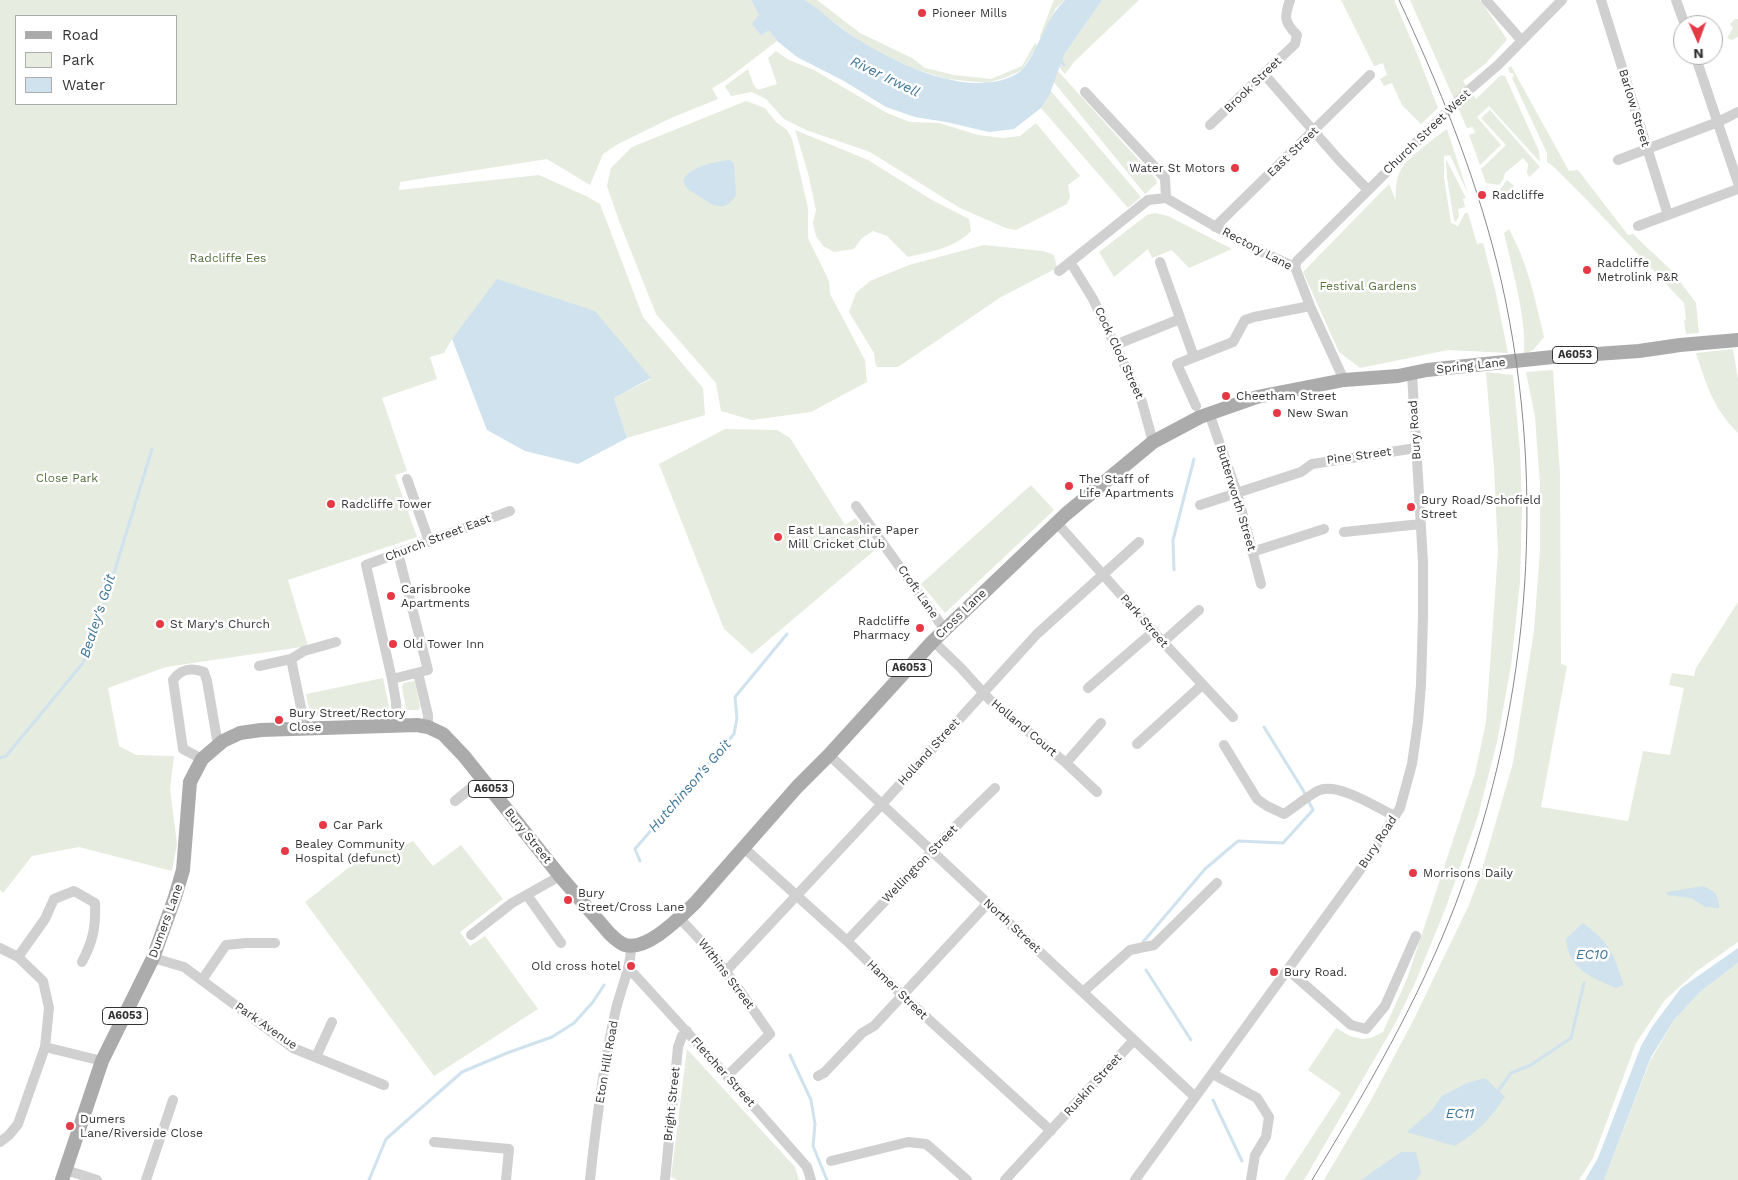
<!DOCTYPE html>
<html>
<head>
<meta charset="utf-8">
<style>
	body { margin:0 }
	#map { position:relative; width:1738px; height:1180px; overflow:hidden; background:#fff; font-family:"Work Sans",sans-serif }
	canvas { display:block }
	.legend { position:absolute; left:15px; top:15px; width:162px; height:90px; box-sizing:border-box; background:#fff; border:1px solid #adadad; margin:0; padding:6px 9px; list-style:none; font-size:15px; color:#333 }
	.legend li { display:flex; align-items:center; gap:10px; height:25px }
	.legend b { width:25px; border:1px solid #adadad }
	.north { position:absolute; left:1673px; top:15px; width:50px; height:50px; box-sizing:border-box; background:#fff; border:1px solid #adadad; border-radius:50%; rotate:178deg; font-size:14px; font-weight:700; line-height:20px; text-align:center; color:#333 }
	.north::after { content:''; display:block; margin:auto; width:18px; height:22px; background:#e63946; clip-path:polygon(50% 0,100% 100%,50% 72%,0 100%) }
</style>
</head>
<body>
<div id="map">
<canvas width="1738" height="1180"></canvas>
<ul class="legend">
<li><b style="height:6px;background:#ababab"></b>Road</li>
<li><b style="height:14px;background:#e6ecdf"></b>Park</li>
<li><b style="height:14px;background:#cfe2ee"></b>Water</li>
</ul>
<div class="north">N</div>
</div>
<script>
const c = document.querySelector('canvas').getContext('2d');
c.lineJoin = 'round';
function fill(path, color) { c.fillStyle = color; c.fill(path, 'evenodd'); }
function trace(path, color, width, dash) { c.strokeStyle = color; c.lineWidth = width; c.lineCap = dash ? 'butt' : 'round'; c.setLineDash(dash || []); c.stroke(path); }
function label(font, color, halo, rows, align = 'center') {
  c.font = font + ' "Work Sans",sans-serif'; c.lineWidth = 5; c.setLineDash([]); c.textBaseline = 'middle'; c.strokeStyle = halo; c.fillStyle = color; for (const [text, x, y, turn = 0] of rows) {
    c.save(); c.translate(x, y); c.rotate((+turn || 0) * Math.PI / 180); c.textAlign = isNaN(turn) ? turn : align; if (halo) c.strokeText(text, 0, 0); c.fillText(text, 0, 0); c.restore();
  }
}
const green = new Path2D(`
	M0 0H751L759 15 777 41 726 80 712 88 718 99 671 118 618 144 603 154 590 185 547 159 400 182 399 190 539 175 586 196 600 204 643 317 703 388 705 415 627 438 614 398 651 379 452 339 444 353 430 357 437 379 382 398 407 471 395 475 417 537 288 580 308 646 166 667 108 688 119 746 136 755 174 756 170 789 177 844 172 871 79 847 32 856 3 893 0 890ZM16 16H176V104H16Z
	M804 0H817L860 33 912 58 925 68 954 75 991 79 1022 66 1035 43 1037 46 1022 70 1007 77 987 83 948 79 912 68 869 48Z
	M1054 0H1065L1056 8 1041 39 1040 36Z
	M1102 0H1139L1075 61 1065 74 1059 67 1064 55Z
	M1341 0H1394L1418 56 1438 108 1421 124 1402 105 1392 83 1384 86 1380 79 1387 75 1383 63 1374 66Z
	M1410 0H1480L1507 39 1505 42 1485 64 1463 81 1476 99 1501 75 1505 76 1539 151 1540 162 1489 106 1477 117 1501 145 1480 165 1469 135 1475 133 1473 127 1467 128 1466 126Z
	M1735 19H1738V37L1732 40 1727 38 1733 28 1730 24Z
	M776 51 789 60 814 70 887 113 910 122 939 123 978 135 1003 138 1020 136 1036 123 1080 176 1068 185 1070 197 1067 204 1016 230 1006 228 960 208 870 152 806 130 784 119 766 99 752 92 731 96 725 86 748 69 754 86 758 90 777 84 768 58Z
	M1511 66 1569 171 1578 170 1628 235 1633 234 1673 272 1696 303 1699 333 1686 334 1684 321 1686 319 1684 303 1585 198 1554 167 1547 162V153L1512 78 1514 76 1513 73H1510L1508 68Z
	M1057 70 1156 179 1157 183 1145 194 1053 81Z
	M1050 90 1141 197 1128 208 1041 108 1049 96Z
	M746 101 765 108 776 122 787 130 792 139 808 208V238L829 281 830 294 865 360 867 382 811 412 752 420 721 411 716 383 656 314 619 221 607 186 611 168 632 147Z
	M1490 110 1540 167 1529 177 1527 173 1528 164 1523 158 1505 173 1503 180 1499 185 1486 183 1481 169 1506 145 1481 118Z
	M1447 129 1468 194 1450 155 1444 156V178L1451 223 1458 226 1465 213H1468L1477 244 1483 243 1495 289 1508 353 1448 350 1360 368 1339 352 1303 272 1389 184 1396 201C1395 192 1396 178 1401 169 1409 157 1434 138 1447 129Z
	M795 130 868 160 932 200 969 219 971 231C954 249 931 251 908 257L887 236 873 231 862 238 854 249 834 252 823 246 816 236 813 223 816 210 808 173Z
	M1446 159 1466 198 1463 199 1465 207 1458 209 1459 216 1456 222 1454 220 1447 178Z
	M1507 180 1514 186 1503 196 1498 192Z
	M1155 213 1168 216 1232 249 1189 268 1172 250 1152 258 1148 249 1114 277 1099 252 1147 215Z
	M1509 229C1528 264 1535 299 1544 337L1533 350 1524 354C1527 319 1512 269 1504 233Z
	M984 245 1043 251 1054 255 1057 268 1001 297 898 367H876L874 353 849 312 856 293 870 281 909 265Z
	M1733 349 1738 379V433C1713 408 1707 386 1696 353Z
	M1553 370 1560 474 1561 664 1567 666 1541 807 1628 821 1643 751 1670 755 1684 688 1669 685 1672 673 1694 676 1696 668 1738 602V942L1697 971 1665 1000 1636 1043 1593 1158 1579 1180H1324L1370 1102 1414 1019 1469 905 1481 873 1513 763 1534 631 1540 550V484L1535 417 1526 372Z
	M1486 372 1513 375 1520 451 1522 508 1520 582 1511 666 1497 742 1478 816 1446 907 1415 983 1396 1022 1304 1180H1284L1341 1093 1308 1070 1336 1028 1350 1036 1362 1039 1371 1038 1383 1032 1407 979 1475 774 1486 722 1498 552 1494 469Z
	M725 429 777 430 790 438 845 525 856 518 876 549 752 654 724 629 659 464Z
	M1031 485 1054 510 945 613 921 584Z
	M383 678 389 706 387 711 319 717C308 712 308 704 306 694Z
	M413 681 415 682 420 707 419 710H406L402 687 404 683Z
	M385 839 394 851 413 841 433 866 461 845 503 899 460 932 470 946 485 936 538 1009 434 1076 305 902Z
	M1738 963V1180H1604L1650 1061 1674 1020 1701 991Z
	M687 1049 795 1167 799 1180H677L671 1177Z`);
const water = new Path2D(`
	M751 0C760 0 798 0 804 0 813 4 834 23 844 30 885 59 973 105 1021 71 1025 67 1029 60 1032 55 1042 37 1050 14 1065 0H1102L1064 55 1049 96 1041 108 1014 129 989 132 946 122 915 117 886 107 844 81 797 57 777 41 769 30 761 35 752 24 759 15Z
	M729 160 734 163 736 195C723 217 709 202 694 193 690 190 685 188 684 183 681 168 719 161 729 160Z
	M497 279 595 311 651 378 614 398 627 438 578 464 525 451 487 430 452 339Z
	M1703 886C1715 891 1719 895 1719 908L1705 907 1691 898 1667 895V892Z
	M1583 923C1611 944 1613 953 1624 985L1616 988C1591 977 1569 970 1566 939Z
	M1738 948V963L1701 991 1674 1020 1651 1057 1604 1180H1585L1598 1158 1641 1046 1652 1027 1681 988Z
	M1485 1078 1505 1097C1488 1121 1479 1131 1455 1146L1407 1132 1431 1111 1442 1096 1467 1083Z
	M1401 1152H1416L1421 1173 1416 1180H1361Z`);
const stream = new Path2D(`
	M1059 57 1064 65
	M1174 570 1173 540 1194 459
	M0 758 6 756 83 663 95 635 152 449
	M640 861 635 849 734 734 737 718 735 697 787 634
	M1143 942 1205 869 1238 841 1283 843 1313 810 1303 790 1264 727
	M1146 970 1191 1040
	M790 1055 811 1100 815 1124 813 1146 827 1180
	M1498 1091 1511 1073 1531 1065 1571 1038 1584 983
	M1213 1100 1242 1161
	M369 1180 386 1139 462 1072 507 1053 552 1037 574 1023 593 1002 604 985`);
const minor = new Path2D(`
	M1486 0 1522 41
	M1601 0 1668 215
	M1676 0 1685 25
	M1695 55 1738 183
	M1264 74 1339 160 1368 190
	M1085 92 1165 178 1166 198 1249 246 1295 267 1310 306 1344 380
	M1210 125 1295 44 1297 35C1284 22 1284 17 1290 0
	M1618 160 1718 122 1738 112
	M1638 226 1738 189
	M1215 227 1370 75
	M1160 262 1194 357
	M1295 267 1297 261 1469 90 1498 65 1562 0
	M1074 268 1093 299 1142 402 1153 442
	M1059 271 1148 200 1166 198
	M1115 345 1180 319
	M1196 406 1177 364 1233 342 1245 320 1254 317 1310 306
	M1209 413 1237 493 1261 584
	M407 479 429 541
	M1200 505 1301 472 1312 464 1416 448
	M856 506 945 630
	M1057 523 1163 642 1233 717
	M1344 532 1421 524
	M1252 552 1324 529
	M933 641 961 668 990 700 1066 763 1097 792
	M1163 642 1199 610
	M291 659 305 727
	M259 666 291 659 304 651 336 642
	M418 673 428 715V727
	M392 679 428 670 398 553
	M1088 688 1154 631
	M397 726 396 702 392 679 366 565 510 511
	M1137 744 1202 685
	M1224 745 1257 799 1267 806 1284 814C1292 809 1313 792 1320 790 1340 783 1377 808 1395 816
	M829 755 1195 1097
	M202 759 183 749 173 680C181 669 191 667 204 672L207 681 218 745
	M1066 763 1101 723
	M455 801 482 779
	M744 848 847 941 903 996 1051 1131
	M527 895 561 943
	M679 918C716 954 741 992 770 1034L727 1076
	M471 935 512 903 560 876
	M847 941 961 821 995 788
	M0 948 18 957 43 981 49 1008 45 1047 18 1124 9 1135 0 1142
	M18 957 45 919 54 899 74 891 95 903C96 927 93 941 82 962
	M153 958 184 967 293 1048 384 1085
	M1288 970 1351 1025 1366 1029 1385 1006 1416 936
	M726 971 882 804 1037 634 1139 542
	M627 972 634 974 727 1076 807 1167 811 1180
	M202 980 226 945 246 943H275
	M1083 992 1130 950 1154 945 1217 883
	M45 1047 102 1061
	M316 1057 332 1022
	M1213 1074 1257 1098 1269 1117 1266 1137 1255 1155 1251 1180
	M818 1076 824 1073 862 1033 874 1026 988 903
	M434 1142 509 1149 506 1180
	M831 1161 908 1142 926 1144 931 1148 967 1180
	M66 1170 97 1180
	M146 1180 173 1100
	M590 1180C596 1123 603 1065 616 1009 621 988 631 968 631 946
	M665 1180 678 1047 682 1036 687 1031
	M1005 1180 1134 1040
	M1135 1180 1365 863 1400 808 1412 764 1418 722 1421 685 1423 617V562L1412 374`);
const major = new Path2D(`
	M62 1180 102 1061 153 958 175 897 183 870 190 782 202 759 223 741 240 733 261 730 417 725 428 727 443 734 464 756 560 876 609 933C614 938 619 943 625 945 648 951 680 917 695 903L797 787 829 755 933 641 1066 514 1153 442 1200 417 1257 397 1344 380 1398 376 1427 370 1553 357 1639 351 1680 345 1738 340`);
const tram = new Path2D(`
	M1312 1180C1366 1091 1419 1000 1456 903 1532 700 1549 474 1497 263 1474 172 1439 85 1399 0`);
const markers = [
	[922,13,5,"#e63946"],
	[1235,168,5,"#e63946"],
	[1482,195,5,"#e63946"],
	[1587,270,5,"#e63946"],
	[1226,396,5,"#e63946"],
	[1277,413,5,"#e63946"],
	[1069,486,5,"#e63946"],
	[331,504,5,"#e63946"],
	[1411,507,5,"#e63946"],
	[778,537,5,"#e63946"],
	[391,596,5,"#e63946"],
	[160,624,5,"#e63946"],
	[920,628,5,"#e63946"],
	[393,644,5,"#e63946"],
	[279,720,5,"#e63946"],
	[323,825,5,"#e63946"],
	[285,851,5,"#e63946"],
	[1413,873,5,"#e63946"],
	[568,900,5,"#e63946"],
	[631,966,5,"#e63946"],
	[1274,972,5,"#e63946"],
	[70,1126,5,"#e63946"]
];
const shields = [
	[1575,355,45],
	[909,668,45],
	[491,789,45],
	[125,1016,45]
];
const shieldNames = [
	["A6053",1575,355],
	["A6053",909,668],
	["A6053",491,789],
	["A6053",125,1016]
];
const poiNames = [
	["Pioneer Mills",932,13],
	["Water St Motors",1225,168,"right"],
	["Radcliffe",1492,195],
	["Radcliffe",1597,263],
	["Metrolink P&R",1597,277],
	["Cheetham Street",1236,396],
	["New Swan",1287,413],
	["The Staff of",1079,479],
	["Life Apartments",1079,493],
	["Bury Road/Schofield",1421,500],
	["Street",1421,514],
	["Radcliffe Tower",341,504],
	["East Lancashire Paper",788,530],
	["Mill Cricket Club",788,544],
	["Carisbrooke",401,589],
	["Apartments",401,603],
	["Radcliffe",910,621,"right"],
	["Pharmacy",910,635,"right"],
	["St Mary's Church",170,624],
	["Old Tower Inn",403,644],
	["Bury Street/Rectory",289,713],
	["Close",289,727],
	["Car Park",333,825],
	["Bealey Community",295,844],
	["Hospital (defunct)",295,858],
	["Morrisons Daily",1423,873],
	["Bury",578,893],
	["Street/Cross Lane",578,907],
	["Old cross hotel",621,966,"right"],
	["Bury Road.",1284,972],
	["Dumers",80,1119],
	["Lane/Riverside Close",80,1133]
];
const streetNames = [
	["Brook Street",1253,85,-44],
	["Barlow Street",1634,108,73],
	["Church Street West",1427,132,-44],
	["East Street",1293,152,-44],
	["Rectory Lane",1257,249,28],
	["Cock Clod Street",1119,353,65],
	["Spring Lane",1471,366,-6],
	["Bury Road",1415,430,-94],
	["Pine Street",1359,456,-8],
	["Butterworth Street",1236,498,73],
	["Church Street East",438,538,-21],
	["Croft Lane",918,592,55],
	["Cross Lane",961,614,-44],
	["Park Street",1144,621,49],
	["Holland Court",1024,728,40],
	["Holland Street",929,752,-48],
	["Bury Street",528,836,51],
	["Bury Road",1378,842,-57],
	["Wellington Street",920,864,-46],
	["Dumers Lane",166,921,-70],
	["North Street",1012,926,43],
	["Withins Street",726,974,53],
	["Hamer Street",897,990,44],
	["Park Avenue",266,1026,35],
	["Eton Hill Road",607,1062,-80],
	["Fletcher Street",723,1072,48],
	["Ruskin Street",1093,1085,-48],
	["Bright Street",672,1104,-84]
];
const parkNames = [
	["Radcliffe Ees",228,258],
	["Festival Gardens",1368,286],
	["Close Park",67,478]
];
const waterNames = [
	["River Irwell",885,77,26],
	["Bealey's Goit",98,616,-72],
	["Hutchinson's Goit",690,786,-49],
	["EC10",1592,955],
	["EC11",1460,1114]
];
fill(green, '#e6ecdf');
fill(water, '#cfe2ee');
trace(stream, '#cfe2ee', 3);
trace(minor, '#d0d0d0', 10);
trace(major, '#ababab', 14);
trace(tram, '#888', 1);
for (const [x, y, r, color] of markers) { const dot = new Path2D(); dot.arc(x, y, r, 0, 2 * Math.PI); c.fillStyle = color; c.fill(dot); trace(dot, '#fff', 2); }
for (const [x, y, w] of shields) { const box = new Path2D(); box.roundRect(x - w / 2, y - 8.5, w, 17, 4); c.fillStyle = '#fff'; c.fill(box); trace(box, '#333', 1); }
label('bold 11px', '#333', null, shieldNames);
label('12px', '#333', '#fff', poiNames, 'left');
label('12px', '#333', '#fff', streetNames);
label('12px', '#56703f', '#fff', parkNames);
label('italic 14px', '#3f7597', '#fff', waterNames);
</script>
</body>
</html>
